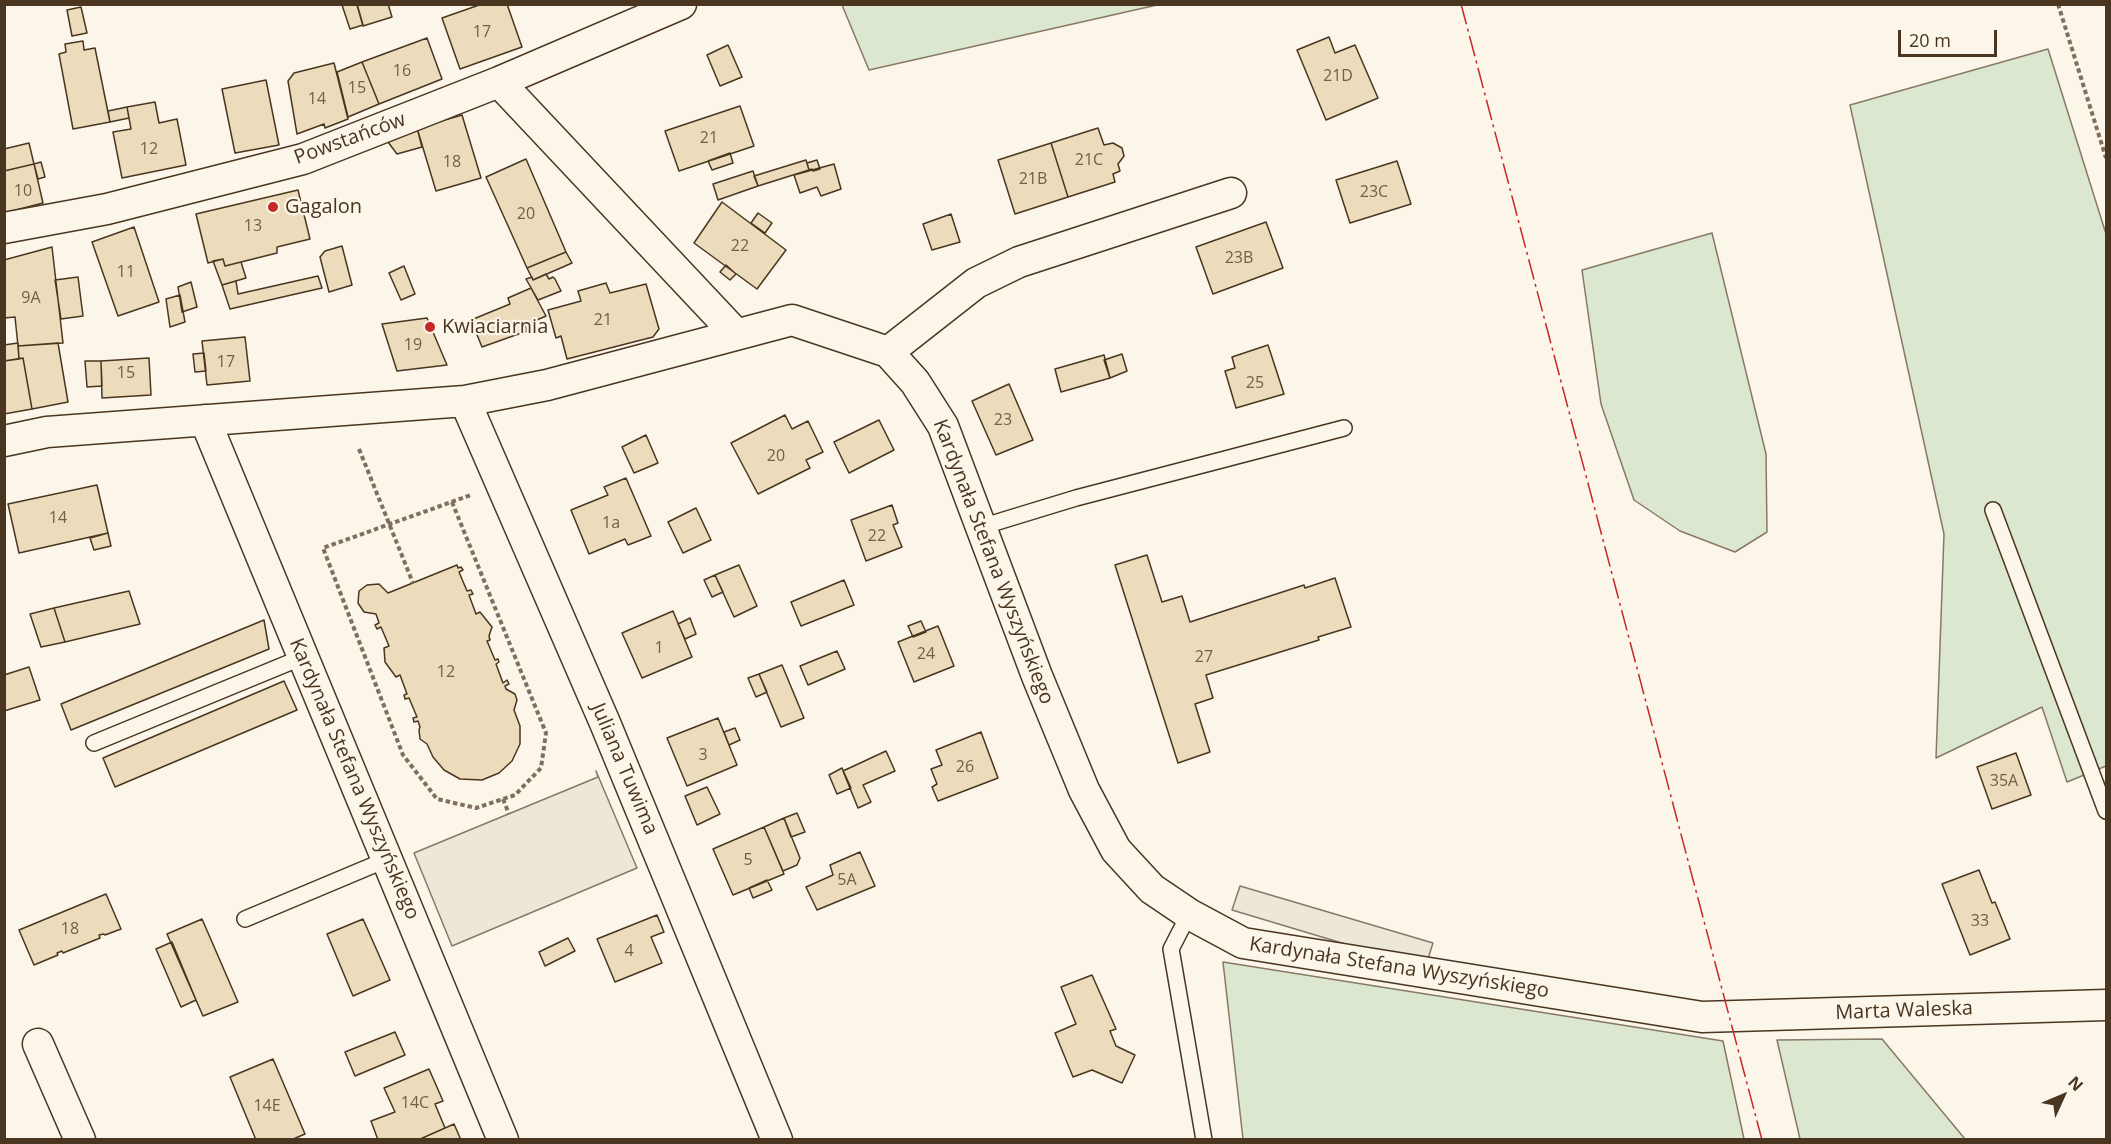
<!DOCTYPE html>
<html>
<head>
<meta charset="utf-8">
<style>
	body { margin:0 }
	#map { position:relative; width:2111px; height:1144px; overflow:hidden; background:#fbf6e9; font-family:"Open Sans",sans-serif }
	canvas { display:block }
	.frame { position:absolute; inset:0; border:6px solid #4a3520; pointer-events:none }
	.north { position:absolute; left:2033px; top:1066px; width:60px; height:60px; -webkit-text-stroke:4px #fbf6e9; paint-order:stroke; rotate:46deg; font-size:16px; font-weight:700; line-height:24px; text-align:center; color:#4a3520 }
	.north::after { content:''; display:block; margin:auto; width:21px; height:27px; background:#4a3520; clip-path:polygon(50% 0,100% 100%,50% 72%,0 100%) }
	.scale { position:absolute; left:1898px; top:30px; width:99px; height:27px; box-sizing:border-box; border:3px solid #4a3520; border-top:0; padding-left:8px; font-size:18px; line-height:21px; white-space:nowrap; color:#4a3520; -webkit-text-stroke:4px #fbf6e9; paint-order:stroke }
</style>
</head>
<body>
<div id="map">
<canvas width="2111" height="1144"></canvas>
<div class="frame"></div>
<div class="north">N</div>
<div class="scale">20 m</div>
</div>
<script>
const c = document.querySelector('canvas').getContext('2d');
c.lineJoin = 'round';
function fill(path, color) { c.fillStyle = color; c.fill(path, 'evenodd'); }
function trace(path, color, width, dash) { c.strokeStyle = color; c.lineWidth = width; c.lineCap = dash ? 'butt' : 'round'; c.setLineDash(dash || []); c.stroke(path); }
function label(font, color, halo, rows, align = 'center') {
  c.font = font + ' "Open Sans",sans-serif'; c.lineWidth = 4.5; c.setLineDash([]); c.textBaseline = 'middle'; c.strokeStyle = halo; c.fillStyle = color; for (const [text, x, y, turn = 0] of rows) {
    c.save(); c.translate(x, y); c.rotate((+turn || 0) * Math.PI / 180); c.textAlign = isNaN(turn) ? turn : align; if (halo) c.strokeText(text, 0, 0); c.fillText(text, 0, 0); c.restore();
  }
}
const green = new Path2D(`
	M842 5H1157L869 70Z
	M2048 49 2106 234V766L2067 782 2042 707 1936 758 1944 534 1850 105Z
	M1712 233 1766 454 1767 532 1735 552 1680 531 1634 500 1601 404 1582 270Z
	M1223 962 1723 1041 1744 1139H1243Z
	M1882 1039 1965 1139H1800L1777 1040Z`);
const parking = new Path2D(`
	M596 771 637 868 452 946 414 853 598 777Z
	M1240 886 1433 943 1425 968 1232 910Z`);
const building = new Path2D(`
	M357 4 363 25 350 29 342 5Z
	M388 4 392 17 363 26 357 5Z
	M482 4H507L522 47 460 69 442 18Z
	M81 7 87 33 72 36 67 10Z
	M1329 37 1335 53 1355 45 1378 98 1326 120 1297 50Z
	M427 38 442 79 379 104 362 62Z
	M83 41 84 50 95 48 110 122 73 129 59 54 66 52 65 44Z
	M728 45 742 77 720 86 707 55Z
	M362 62 379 104 348 117 337 72Z
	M334 63 348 119 325 128 324 124 297 134 288 81 294 73Z
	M266 80 279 145 235 153 222 89Z
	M155 102 159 123 177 119 186 165 122 178 113 132 131 129 127 107Z
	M740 106 754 146 679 171 665 131Z
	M127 107 129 118 110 122 108 111Z
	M462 115 481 178 436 191 417 128Z
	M417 128 422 147 397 154 385 138Z
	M1098 128 1104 145 1113 143 1122 148 1124 156 1118 164 1120 171 1113 174 1115 182 1068 197 1051 143Z
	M29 143 34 164 4 171V149Z
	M1051 143 1068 197 1015 214 998 160Z
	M730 153 733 163 712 170 708 161Z
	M526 159 566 252 527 268 486 177Z
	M806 160 809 170 758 186 754 176Z
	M817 160 820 169 813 171 812 169 809 170 807 163Z
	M1397 161 1411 204 1350 223 1336 180Z
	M41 162 45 177 38 179 34 164Z
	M34 164 43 203 4 213V171Z
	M834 164 841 189 821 196 817 187 800 193 794 175Z
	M753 171 758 186 718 200 713 184Z
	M298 190 310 239 277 247V253L225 266 223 259 208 263 196 214Z
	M722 202 786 250 757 289 694 243Z
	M758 213 772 223 765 233 751 223Z
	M951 214 960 242 932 250 923 224Z
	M1266 222 1283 268 1213 294 1196 247Z
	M134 227 159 302 118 316 92 242Z
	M342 246 352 285 329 292 320 257 325 251Z
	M52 247 63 343 18 346 15 317 4 318V260Z
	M566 252 572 263 533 280 527 268Z
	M223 259 225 266 241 262 246 278 222 285 213 261Z
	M726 265 736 274 730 280 720 272Z
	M404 266 415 294 401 300 389 273Z
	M546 274 549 279 553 277 555 279 561 291 538 300 526 279 532 277 533 280Z
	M318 276 322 288 230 309 222 285 236 281 238 294Z
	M78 277 83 316 61 319 55 280Z
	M191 282 197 307 182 312 178 287Z
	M606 283 610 293 646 284 659 329 653 337 567 359 561 336 556 338 548 310 581 301 578 291Z
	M531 288 546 316 525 325 527 331 482 347 471 320 510 304 508 298Z
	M180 295 185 322 170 327 166 299Z
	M427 318 447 365 397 371 382 324Z
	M245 337 250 381 207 385 202 341Z
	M18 343 19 359 4 361V345Z
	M58 343 68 402 32 409 23 358 19 359 18 346Z
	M1268 345 1284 394 1236 408 1225 371 1235 368 1232 357Z
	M204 353 206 371 195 372 193 354Z
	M1122 354 1127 371 1110 378 1104 360Z
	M1104 355 1110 378 1061 392 1055 369Z
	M23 358 32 409 4 414V361Z
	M149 358 151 395 102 398 101 361Z
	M85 361H101L102 386 87 387Z
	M1009 384 1033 440 996 455 972 401Z
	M785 415 792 429 808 421 823 452 806 460 810 468 758 494 731 443Z
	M879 420 894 450 849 473 834 442Z
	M646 435 658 463 634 473 622 447Z
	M626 478 651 536 628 545 625 539 589 554 571 510 608 495 604 487Z
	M97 485 108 533 19 553 8 504Z
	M892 505 898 523 893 525 902 547 866 561 851 520Z
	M696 508 711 540 683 553 668 522Z
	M108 533 111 546 94 550 90 538Z
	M1147 555 1162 602 1182 596 1190 622 1304 585 1305 588 1335 578 1351 627 1318 637 1319 640 1206 675 1213 698 1195 704 1210 752 1178 763 1115 565Z
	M457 565 458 568 461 567 463 570 459 572 467 591 471 590 473 594 469 595 476 614 480 612 492 627 489 636 490 640 487 641 495 660 498 659 499 662 496 664 503 683 507 680 509 684 505 686 506 689 515 694 517 700 514 710 520 726V744L512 761 499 773 482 780 460 779 444 770 433 757 427 744 420 739 419 730 420 727 418 721 414 722 413 718 417 717 409 698 405 699 404 695 407 694 400 675 396 677 385 662 384 648 389 646 381 627 377 629 375 625 379 623 376 614 364 612 358 603 359 591 367 585 379 584 388 593Z
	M739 565 757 606 734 617 715 575Z
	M715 575 723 592 712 597 704 580Z
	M844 580 854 605 801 626 791 602Z
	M129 591 140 624 65 642 54 608Z
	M54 608 65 642 41 647 30 614Z
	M673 611 692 657 642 678 622 633Z
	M690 618 696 634 685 639 678 624Z
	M264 620 269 649 71 730 61 704Z
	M921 621 926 632 913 637 908 626Z
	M938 626 954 666 914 682 898 642Z
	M837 651 845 669 808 685 800 666Z
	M782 665 804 718 781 727 759 674Z
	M29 667 40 700 4 711V675Z
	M759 674 767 692 756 697 748 678Z
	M284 681 297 710 115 787 103 758Z
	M718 718 737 765 687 786 667 738Z
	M735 728 740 740 729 745 724 732Z
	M981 732 998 778 938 801 932 787 937 784 931 769 942 765 936 750Z
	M886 751 895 771 863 785 871 802 858 808 843 771Z
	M2016 753 2031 795 1992 809 1977 767Z
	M842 768 851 788 837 794 829 775Z
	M707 787 720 814 697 825 685 796Z
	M797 813 805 832 791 837 784 818Z
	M784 818 800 858 797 865 783 871 764 827Z
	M764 827 784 874 733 895 713 849Z
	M860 852 875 886 817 910 806 887 833 875 830 865Z
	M1979 870 1992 903 1995 902 2010 939 1970 955 1942 884Z
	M767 880 772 890 753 898 749 888Z
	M106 894 121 929 105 935 104 934 99 935 100 938 63 953 62 951 57 953 58 955 34 965 19 930Z
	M657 915 664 932 651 937 662 963 615 982 597 939Z
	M202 919 238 1002 203 1016 167 934Z
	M363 919 390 980 353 996 327 934Z
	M568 938 575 951 545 966 539 952Z
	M172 942 196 1000 181 1007 156 949Z
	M1092 975 1116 1029 1110 1031 1116 1046 1135 1055 1122 1083 1092 1070 1073 1077 1055 1033 1076 1024 1061 987Z
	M395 1032 405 1055 355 1076 345 1052Z
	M273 1059 305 1134 291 1140H256L230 1077Z
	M429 1069 443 1101 435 1104 445 1128 418 1140H378L371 1121 395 1112 384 1088Z
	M454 1124 461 1140H418Z`);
const path = new Path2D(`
	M2058 4 2106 158
	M359 449 413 583
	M452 502 546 733 541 768 515 795 476 808 437 799 403 755 323 548 471 495
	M503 799 509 814`);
const lane = new Path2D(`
	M1993 510 2106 811
	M981 527 1076 498 1344 428
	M94 743 303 657
	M1189 914 1171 949 1204 1140
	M245 919 388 859`);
const street = new Path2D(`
	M499 82 736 334
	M4 228 107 209 303 159 499 82 681 4
	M888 352 976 283 1019 262 1231 193
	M465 401 605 723 777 1140
	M205 420 503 1140
	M4 441 47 432 465 401 547 385 792 320 888 352 915 382 943 426 1037 676 1084 790 1116 850 1152 889 1189 914 1243 943 1702 1017 2106 1005
	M38 1044 80 1140`);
const power = new Path2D(`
	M1461 4 1762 1140`);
const markers = [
	[273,207,6,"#c62828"],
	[430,327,6,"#c62828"]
];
const numberNames = [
	["17",482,32],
	["16",402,71],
	["21D",1338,76],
	["15",357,88],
	["14",317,99],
	["21",709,138],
	["12",149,149],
	["21C",1089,160],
	["18",452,162],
	["21B",1033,179],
	["10",23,191],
	["23C",1374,192],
	["20",526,214],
	["13",253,226],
	["22",740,246],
	["23B",1239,258],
	["11",126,272],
	["9A",31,298],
	["21",603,320],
	["19",413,345],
	["17",226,362],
	["15",126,373],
	["25",1255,383],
	["23",1003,420],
	["20",776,456],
	["14",58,518],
	["1a",611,523],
	["22",877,536],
	["1",659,648],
	["24",926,654],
	["27",1204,657],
	["12",446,672],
	["3",703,755],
	["26",965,767],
	["35A",2004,781],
	["5",748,860],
	["5A",847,880],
	["33",1980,921],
	["18",70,929],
	["4",629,951],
	["14C",415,1103],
	["14E",267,1106]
];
const streetNames = [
	["Powstańców",350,139,-20],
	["Kardynała Stefana Wyszyńskiego",993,562,69],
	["Juliana Tuwima",624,769,67],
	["Kardynała Stefana Wyszyńskiego",354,779,67],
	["Kardynała Stefana Wyszyńskiego",1399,968,9],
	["Marta Waleska",1904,1011,-2]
];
const poiNames = [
	["Gagalon",285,207],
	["Kwiaciarnia",442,327]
];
fill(green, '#dce7d0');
trace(green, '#887966', 1.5);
fill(parking, '#ede7d9');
trace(parking, '#887966', 1.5);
fill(building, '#ecdcbc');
trace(building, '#4a3520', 1.5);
trace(lane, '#4a3520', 18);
trace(street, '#4a3520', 33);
trace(path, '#7f6f5c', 4, [4.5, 3]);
trace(lane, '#fbf6e9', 15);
trace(street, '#fbf6e9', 30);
trace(power, '#c62828', 1.5, [21, 4.5, 3, 4.5]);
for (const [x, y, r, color] of markers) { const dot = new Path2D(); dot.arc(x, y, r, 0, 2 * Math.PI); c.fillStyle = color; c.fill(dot); trace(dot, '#fbf6e9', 2); }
label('16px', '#725f47', null, numberNames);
label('20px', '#4a3520', '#fbf6e9', streetNames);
label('20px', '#4a3520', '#fbf6e9', poiNames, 'left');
</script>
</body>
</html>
